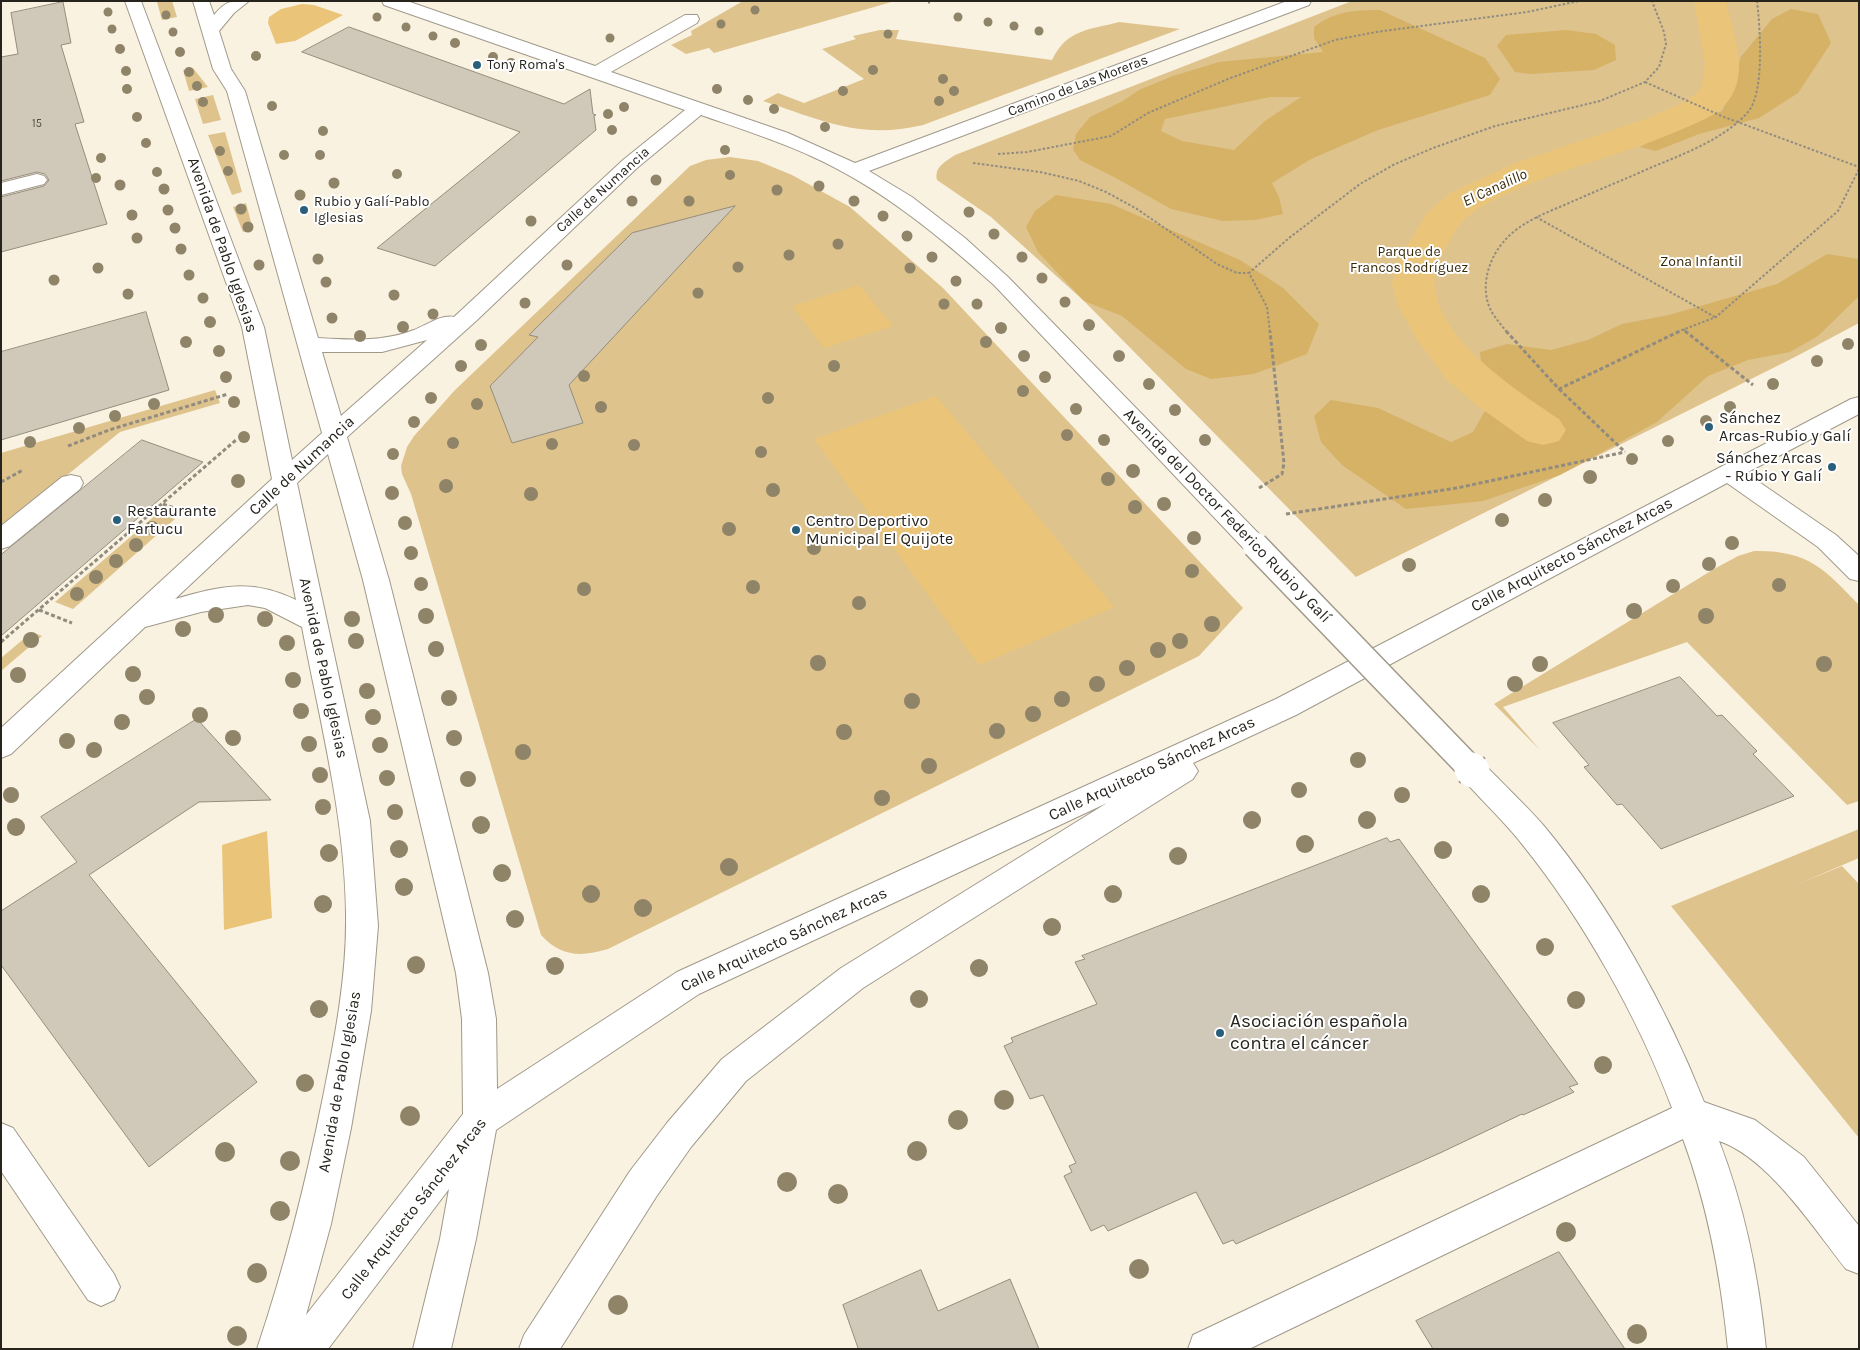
<!DOCTYPE html>
<html>
<head>
<meta charset="utf-8">
<style>
	body { margin:0 }
	#map { position:relative; width:1860px; height:1350px; overflow:hidden; background:#faf2e1; font-family:Karla,sans-serif }
	canvas { display:block }
	.frame { position:absolute; inset:0; border:2px solid #27241e; pointer-events:none }
</style>
</head>
<body>
<div id="map">
<canvas width="1860" height="1350"></canvas>
<div class="frame"></div>
</div>
<script>
const c = document.querySelector('canvas').getContext('2d');
c.lineJoin = 'round';
function fill(path, color) { c.fillStyle = color; c.fill(path, 'evenodd'); }
function trace(path, color, width, dash) { c.strokeStyle = color; c.lineWidth = width; c.lineCap = dash ? 'butt' : 'round'; c.setLineDash(dash || []); c.stroke(path); }
function label(font, color, halo, rows, align = 'center') {
  c.font = font + ' Karla,sans-serif'; c.lineWidth = 4; c.setLineDash([]); c.textBaseline = 'middle'; c.strokeStyle = halo; c.fillStyle = color; for (const [text, x, y, turn = 0] of rows) {
    c.save(); c.translate(x, y); c.rotate((+turn || 0) * Math.PI / 180); c.textAlign = isNaN(turn) ? turn : align; if (halo) c.strokeText(text, 0, 0); c.fillText(text, 0, 0); c.restore();
  }
}
const green = new Path2D(`
	M172 1 177 17 162 20 157 2Z
	M743 1H895L714 53 709 48 686 54 671 45 692 35 691 31Z
	M1352 1H1859V323L1795 357 1356 577 1084 301 991 217 937 180C934 167 945 162 955 155Z
	M1119 22 1180 29 923 125C860 140 821 120 763 101L778 93 804 103 864 79 822 49 856 39 853 36 880 30H899L896 39 1052 60C1067 29 1089 30 1119 22Z
	M193 68 208 87 189 91 183 70Z
	M213 95 221 120 203 124 195 99Z
	M225 132 242 192 232 195 208 135Z
	M730 157 758 161 792 175 850 207 943 288 1243 608 1199 656 608 949C581 957 561 957 541 935L411 494 402 474 401 466 407 447 414 436 455 390 690 166 706 160Z
	M246 203 253 230 243 232 233 207Z
	M215 390 220 403 120 432 1 529V453Z
	M158 513 175 519 73 609 55 602Z
	M1754 551C1807 550 1824 568 1859 605V801L1847 805 1687 642 1503 707 1540 750 1494 704 1714 569 1738 556Z
	M32 632 42 636 1 671V658Z
	M1859 829V858L1798 884 1842 866 1859 884V1138L1671 906Z`);
const forest = new Path2D(`
	M1791 9 1818 14 1831 43 1798 93 1759 118 1699 134 1656 151 1640 147 1659 136 1722 111 1737 79 1740 58 1772 19Z
	M1380 10 1485 58 1500 79 1490 95 1378 130 1311 159 1272 183 1279 197 1283 214 1255 220 1223 221 1171 209 1114 177 1080 160 1073 149 1076 134 1090 117 1123 101 1139 90 1173 76 1219 62 1323 52 1314 38V27C1335 11 1355 10 1380 10ZM1270 97H1301L1265 121 1234 150 1182 141 1161 131 1165 119Z
	M1566 30 1596 34 1615 45 1616 60 1594 70 1530 74 1515 72 1497 46 1506 35Z
	M1056 195 1111 204 1240 260 1283 288 1319 324 1307 354 1254 374 1211 379 1186 369 1122 316 1084 301 1038 252 1026 227 1035 211Z
	M1827 254 1859 259V296L1818 336 1790 352 1748 360 1708 376 1657 422 1560 475 1483 501 1406 509 1342 465 1321 442 1314 416 1331 400 1378 408 1451 442 1473 432 1486 409 1480 352 1507 344 1551 350 1588 340 1622 324 1669 315 1777 284Z`);
const water = new Path2D(`
	M302 4 314 5 343 15 295 41 276 44 268 23 269 17 281 9Z
	M859 285 893 326 824 348 792 306Z
	M936 396 1114 607 979 665 814 439Z
	M267 831 272 918 224 930 222 845Z`);
const canal = new Path2D(`
	M1694 1H1726C1732 31 1749 68 1731 97 1720 114 1703 120 1685 128 1629 153 1568 166 1511 192 1496 199 1479 206 1466 218 1456 227 1452 238 1445 249 1400 317 1513 388 1559 419L1566 430 1559 441 1543 445 1527 441 1475 404 1446 379 1418 341 1398 306 1392 285 1395 266 1427 213 1450 193 1518 162 1648 118 1680 104 1697 93 1702 86 1705 63Z`);
const building = new Path2D(`
	M63 2 71 43 61 45 84 122 75 124 107 224 1 252V197L44 186 49 180 45 174 37 172 1 181V57L18 54 11 13Z
	M349 27 564 104 590 89 593 114 596 115 594 116 596 130 435 266 377 248 520 132 302 52Z
	M735 206 569 385 583 423 512 443 490 386 538 337 529 335 632 233Z
	M146 312 169 390 1 440V352Z
	M142 440 203 462 1 636V555Z
	M1680 677 1717 716 1722 715 1757 751 1753 754 1794 796 1661 849 1622 804 1617 805 1584 767 1589 765 1553 723Z
	M197 719 271 800 199 802 89 875 257 1082 149 1167 1 965V911L77 862 41 817Z
	M1387 838 1390 842 1399 839 1578 1084 1569 1087 1574 1092 1523 1115 1522 1114 1440 1153 1236 1244 1233 1240 1223 1244 1196 1192 1108 1231 1104 1225 1091 1231 1064 1176 1072 1172 1069 1166 1076 1163 1043 1095 1030 1099 1004 1046 1013 1042 1011 1038 1097 1004 1075 962 1085 959 1082 956Z
	M1559 1252 1625 1349H1433L1416 1321Z
	M921 1270 938 1311 1010 1279 1039 1349H856L858 1348 843 1305Z`);
const pathFar1 = new Path2D(`
	M929 1V5
	M1645 82 1724 117 1859 167
	M998 154 1027 152 1111 136 1148 113 1228 79 1335 40 1376 32 1527 12 1579 1
	M973 163 1040 172 1079 181 1106 192 1137 209 1217 264 1237 273H1249
	M1536 217 1715 317
	M1683 329 1687 332
	M1270 332 1267 307 1249 273 1289 238 1360 184 1393 165 1433 148 1495 126 1600 101 1645 82 1659 67 1666 44 1664 32 1652 1
	M1507 332C1502 326 1497 320 1493 314 1478 290 1488 257 1507 238 1523 221 1548 212 1569 203 1596 191 1623 180 1650 168 1681 155 1725 139 1748 112 1765 92 1760 27 1757 1
	M1677 332 1716 317 1838 211 1859 169`);
const path = new Path2D(`
	M1506 331 1559 389 1680 331
	M1685 331 1753 385
	M1559 389 1625 452
	M68 446 109 430 228 394
	M1 482 23 470
	M1259 488 1282 474 1284 463 1270 331
	M163 504 192 514
	M1286 514 1457 488 1625 452
	M39 610 72 623
	M1 642 236 440`);
const minor = new Path2D(`
	M125 1H141L264 327 292 460 322 433 227 91 213 69 193 1H209L214 15C227 0 230 1 249 1L234 13 219 31 231 69 245 91 318 338C350 340 383 342 414 330 425 326 441 314 454 317L623 160 685 110 384 5 382 1H407L595 66 685 15H697L699 19 697 23 611 72 788 133 855 163 1287 1H1311L1309 5 869 171 912 197 965 238 1008 277 1264 539 1268 545 1264 551 1255 554 1246 551 994 285C938 235 880 187 811 156 776 140 738 128 701 115L637 168 476 321 347 437 389 580 488 973 496 1019 497 1089 677 972 1276 699 1851 399 1859 397V414L1746 473 1836 535 1859 556V581L1850 579 1818 547 1727 483 1296 715 1193 763 1198 771 1193 779 863 988 746 1081 691 1147 656 1197 560 1349H519L524 1335 630 1171 667 1123 722 1059 841 968 1107 803 699 994 496 1130 476 1239 451 1349H413L440 1239 449 1189 328 1349H257C285 1266 306 1182 323 1097 335 1037 347 975 346 914 345 817 320 722 302 627L265 608 248 605 201 612 145 627 11 754 1 758V728L272 479 242 327ZM427 340 341 416 322 352H382ZM328 454 363 580 456 973 462 1019 463 1114 306 1315 331 1224 351 1128 371 1011 378 926 370 821 297 483ZM277 503 296 600C251 578 221 586 175 599Z
	M37 174 44 176 47 180 44 184 1 195V183Z
	M71 475 80 477 83 483 80 489 10 546 1 549V526L62 477Z
	M1473 759 1483 763C1503 784 1525 804 1544 826 1609 904 1667 1008 1704 1102L1755 1120 1804 1157 1859 1226V1274L1846 1269C1814 1229 1769 1158 1719 1141 1745 1208 1759 1278 1766 1349H1728C1721 1277 1708 1207 1683 1139L1249 1349H1188L1193 1335 1672 1108C1639 1019 1582 918 1522 844 1504 821 1482 801 1463 779L1458 771 1463 763Z
	M1 1123 13 1128 114 1274 120 1287 114 1300 101 1306 88 1300 1 1171Z`);
const minorBridgeFar1 = new Path2D(`
	M1255 545 1472 770`);
const minorBridge = new Path2D(`
	M1471 769 1473 771`);
const trees = [
	[755,10,4.5],
	[108,12,4.5],
	[166,15,4.5],
	[377,17,4.5],
	[958,17,4.5],
	[988,22,4.5],
	[721,24,4.5],
	[1014,26,4.5],
	[406,27,4.5],
	[112,29,4.5],
	[1039,31,4.5],
	[173,32,4.5],
	[888,34,4.5],
	[433,36,4.5],
	[610,38,4.5],
	[455,43,5],
	[120,49,5],
	[180,52,5],
	[256,56,5],
	[493,57,5],
	[511,63,5],
	[873,70,5],
	[126,71,5],
	[189,72,5],
	[943,79,5],
	[197,86,5],
	[127,89,5],
	[717,89,5],
	[843,91,5],
	[954,91,5],
	[748,100,5],
	[939,101,5],
	[203,102,5],
	[272,106,5],
	[624,107,5],
	[774,109,5],
	[608,114,5],
	[137,117,5],
	[825,127,5],
	[612,130,5],
	[323,131,5],
	[146,143,5],
	[725,150,5],
	[220,151,5],
	[284,155,5],
	[320,155,5],
	[101,158,5],
	[228,171,5],
	[157,172,5],
	[397,174,5],
	[730,175,5],
	[96,178,5],
	[656,180,5.5],
	[334,183,5.5],
	[120,185,5.5],
	[819,186,5.5],
	[164,189,5.5],
	[777,190,5.5],
	[300,195,5.5],
	[632,201,5.5],
	[689,201,5.5],
	[854,201,5.5],
	[241,209,5.5],
	[168,210,5.5],
	[969,212,5.5],
	[132,215,5.5],
	[883,216,5.5],
	[531,221,5.5],
	[248,227,5.5],
	[175,228,5.5],
	[994,234,5.5],
	[907,236,5.5],
	[137,238,5.5],
	[838,244,5.5],
	[181,249,5.5],
	[789,255,5.5],
	[932,257,5.5],
	[1022,257,5.5],
	[318,259,5.5],
	[259,265,5.5],
	[567,265,5.5],
	[738,267,5.5],
	[98,268,5.5],
	[910,268,5.5],
	[189,275,5.5],
	[1042,278,5.5],
	[54,280,5.5],
	[956,281,5.5],
	[326,282,5.5],
	[698,293,5.5],
	[128,294,5.5],
	[394,295,5.5],
	[203,298,5.5],
	[1065,302,5.5],
	[525,303,5.5],
	[944,304,5.5],
	[977,304,5.5],
	[433,314,5.5],
	[332,318,5.5],
	[210,322,6],
	[1089,325,6],
	[403,327,6],
	[1001,328,6],
	[360,336,6],
	[186,342,6],
	[986,342,6],
	[1848,344,6],
	[481,345,6],
	[219,351,6],
	[1024,356,6],
	[1119,356,6],
	[1817,361,6],
	[461,366,6],
	[834,366,6],
	[584,376,6],
	[226,377,6],
	[1045,377,6],
	[1149,384,6],
	[1773,384,6],
	[1023,391,6],
	[431,398,6],
	[768,398,6],
	[234,402,6],
	[154,404,6],
	[477,404,6],
	[601,407,6],
	[1730,407,6],
	[1076,409,6],
	[1175,410,6],
	[115,416,6],
	[1706,421,6],
	[414,422,6],
	[79,428,6],
	[1067,435,6],
	[244,437,6],
	[1104,440,6],
	[1205,440,6],
	[1668,441,6],
	[30,442,6],
	[453,443,6],
	[552,444,6],
	[634,445,6],
	[761,452,6],
	[393,454,6],
	[1632,459,6],
	[1133,471,7],
	[1590,477,7],
	[1108,479,7],
	[238,481,7],
	[446,486,7],
	[773,490,7],
	[392,493,7],
	[531,494,7],
	[1545,500,7],
	[1164,504,7],
	[1135,507,7],
	[1502,520,7],
	[405,523,7],
	[152,528,7],
	[729,529,7],
	[1194,538,7],
	[1732,543,7],
	[136,545,7],
	[814,548,7],
	[411,553,7],
	[116,561,7],
	[1709,564,7],
	[1409,565,7],
	[1192,571,7],
	[96,577,7],
	[421,584,7],
	[1779,585,7],
	[1673,586,7],
	[753,587,7],
	[584,589,7],
	[77,594,7],
	[859,603,7],
	[1634,611,8],
	[216,615,8],
	[426,616,8],
	[1706,616,8],
	[265,619,8],
	[352,619,8],
	[1212,624,8],
	[183,629,8],
	[31,640,8],
	[356,641,8],
	[1180,641,8],
	[287,643,8],
	[436,649,8],
	[1158,650,8],
	[818,663,8],
	[1540,664,8],
	[1824,664,8],
	[1127,668,8],
	[133,674,8],
	[18,675,8],
	[293,680,8],
	[1097,684,8],
	[1515,684,8],
	[367,691,8],
	[147,697,8],
	[449,698,8],
	[1062,699,8],
	[912,701,8],
	[301,711,8],
	[1033,714,8],
	[200,715,8],
	[373,717,8],
	[122,722,8],
	[997,731,8],
	[844,732,8],
	[233,738,8],
	[454,738,8],
	[67,741,8],
	[309,744,8],
	[380,745,8],
	[94,750,8],
	[523,752,8],
	[1358,760,8],
	[929,766,8],
	[320,775,8],
	[387,778,8],
	[468,779,8],
	[1299,790,8],
	[11,795,8],
	[1402,795,8],
	[882,798,8],
	[323,807,8],
	[395,812,8],
	[1252,820,9],
	[1367,820,9],
	[481,825,9],
	[16,827,9],
	[1305,844,9],
	[399,849,9],
	[1443,850,9],
	[329,853,9],
	[1178,856,9],
	[729,867,9],
	[502,873,9],
	[404,887,9],
	[591,894,9],
	[1113,894,9],
	[1481,894,9],
	[323,904,9],
	[643,908,9],
	[515,919,9],
	[1052,927,9],
	[1545,947,9],
	[416,965,9],
	[555,966,9],
	[979,968,9],
	[919,999,9],
	[1576,1000,9],
	[319,1009,9],
	[1603,1065,9],
	[305,1083,9],
	[1004,1100,10],
	[410,1116,10],
	[958,1120,10],
	[917,1151,10],
	[225,1152,10],
	[290,1161,10],
	[787,1182,10],
	[838,1194,10],
	[280,1211,10],
	[1566,1232,10],
	[1139,1269,10],
	[257,1273,10],
	[618,1305,10],
	[1637,1334,10],
	[237,1336,10]
];
const markers = [
	[477,65,5,"#2a5f7b"],
	[304,210,5,"#2a5f7b"],
	[1709,427,5,"#2a5f7b"],
	[1832,467,5,"#2a5f7b"],
	[117,520,5,"#2a5f7b"],
	[796,530,5,"#2a5f7b"],
	[1220,1033,5,"#2a5f7b"]
];
const farNumbernames = [
	["15",37,124]
];
const farPoinames = [
	["Tony Roma's",487,65],
	["Rubio y Galí-Pablo",314,202],
	["Iglesias",314,218]
];
const farStreetnames = [
	["Camino de Las Moreras",1078,86,-21],
	["Calle de Numancia",603,190,-42]
];
const farParknames = [
	["Parque de",1409,252],
	["Francos Rodríguez",1409,268],
	["Zona Infantil",1701,262]
];
const farWaternames = [
	["El Canalillo",1495,188,-25]
];
const streetNames = [
	["Avenida de Pablo Iglesias",222,245,71],
	["Calle de Numancia",302,466,-43],
	["Avenida del Doctor Federico Rubio y Galí",1227,516,46],
	["Calle Arquitecto Sánchez Arcas",1572,555,-28],
	["Avenida de Pablo Iglesias",323,668,78],
	["Calle Arquitecto Sánchez Arcas",1152,769,-25],
	["Calle Arquitecto Sánchez Arcas",784,940,-25],
	["Avenida de Pablo Iglesias",340,1082,-80],
	["Calle Arquitecto Sánchez Arcas",414,1209,-52]
];
const poiNames = [
	["Sánchez",1719,418],
	["Arcas-Rubio y Galí",1719,436],
	["Sánchez Arcas",1822,458,"right"],
	["- Rubio Y Galí",1822,476,"right"],
	["Restaurante",127,511],
	["Fartucu",127,529],
	["Centro Deportivo",806,521],
	["Municipal El Quijote",806,539]
];
const nearPoinames = [
	["Asociación española",1230,1022],
	["contra el cáncer",1230,1044]
];
fill(green, '#dec38d');
fill(forest, '#d6b266');
fill(water, '#eac579');
fill(canal, '#eac579');
fill(building, '#d0c8b9');
trace(building, '#948d7e', 1);
trace(minor, '#a0998a', 2);
trace(pathFar1, '#928c80', 2, [2.5, 2]);
trace(path, '#928c80', 3, [4, 2.5]);
fill(minor, '#fff');
trace(minorBridgeFar1, '#a0998a', 28, []);
trace(minorBridge, '#a0998a', 36, []);
trace(minorBridgeFar1, '#fff', 25);
trace(minorBridge, '#fff', 33);
c.fillStyle = '#8f8368';
for (const [x, y, r] of trees) { c.beginPath(); c.arc(x, y, r, 0, 2 * Math.PI); c.fill(); }
for (const [x, y, r, color] of markers) { const dot = new Path2D(); dot.arc(x, y, r, 0, 2 * Math.PI); c.fillStyle = color; c.fill(dot); trace(dot, '#fff', 2); }
label('11px', '#514d45', null, farNumbernames);
label('14px', '#27241e', '#fff', farPoinames, 'left');
label('14px', '#27241e', '#fff', farStreetnames);
label('14px', '#372805', '#fff', farParknames);
label('italic 15px', '#372805', '#fff', farWaternames);
label('16px', '#27241e', '#fff', streetNames);
label('16px', '#27241e', '#fff', poiNames, 'left');
label('19px', '#27241e', '#fff', nearPoinames, 'left');
</script>
</body>
</html>
